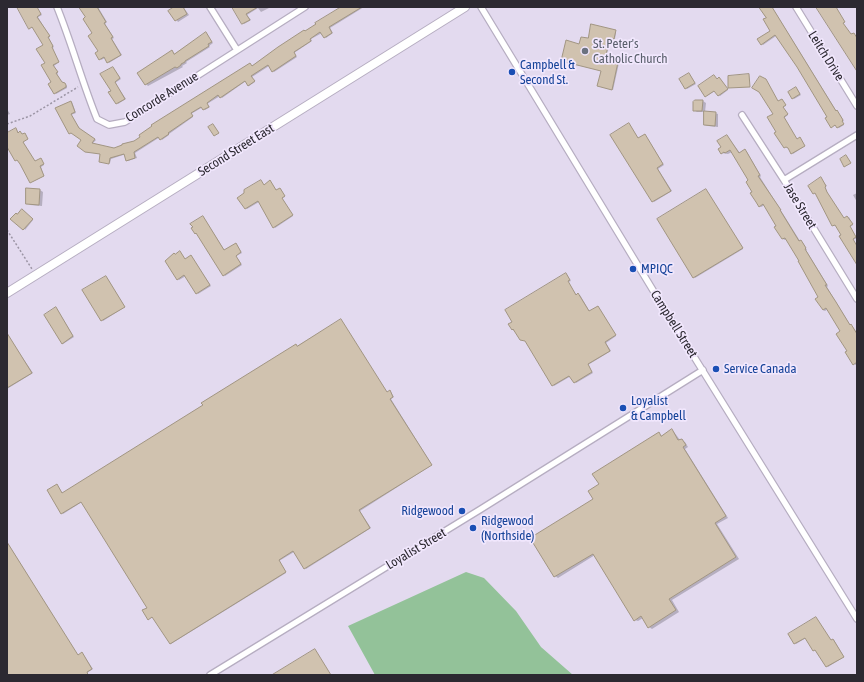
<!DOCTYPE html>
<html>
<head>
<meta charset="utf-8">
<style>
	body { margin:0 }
	#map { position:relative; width:864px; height:682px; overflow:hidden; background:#e3daef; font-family:"Asap Condensed",sans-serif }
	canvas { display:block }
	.frame { position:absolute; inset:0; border:8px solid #2c2931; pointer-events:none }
</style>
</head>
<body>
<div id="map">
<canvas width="864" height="682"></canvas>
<div class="frame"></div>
</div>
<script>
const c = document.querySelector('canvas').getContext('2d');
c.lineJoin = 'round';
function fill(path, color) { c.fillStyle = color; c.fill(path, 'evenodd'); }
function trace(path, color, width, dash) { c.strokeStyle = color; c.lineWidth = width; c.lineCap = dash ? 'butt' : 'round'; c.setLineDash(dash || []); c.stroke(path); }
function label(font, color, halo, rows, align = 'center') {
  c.font = font + ' "Asap Condensed",sans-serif'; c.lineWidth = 3.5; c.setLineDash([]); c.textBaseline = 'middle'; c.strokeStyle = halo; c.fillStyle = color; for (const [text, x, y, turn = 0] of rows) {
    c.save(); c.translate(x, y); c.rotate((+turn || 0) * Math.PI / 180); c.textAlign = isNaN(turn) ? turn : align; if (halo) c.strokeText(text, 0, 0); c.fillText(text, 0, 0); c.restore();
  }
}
const green = new Path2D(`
	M466 572 484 578 516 611 541 647 573 675H375L348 626Z`);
const shadow = new Path2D(`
	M19 7H35L38 9 42 15 38 17 50 37 48 38 54 47 52 48 59 62 54 66 58 73 57 74 62 83 65 84 67 86V88L56 94 49 84 53 82 47 63 44 45 34 27 30 28Z
	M80 7H98L107 22 105 24 114 38 112 39 122 55 109 63 105 58 101 60 100 59 99 52 93 34 87 17Z
	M173 7H185L184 8 189 15 178 22 170 11 174 9Z
	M233 7H271L261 12 258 8 247 15 251 20 244 24Z
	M343 7H364L330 28 333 33 326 38 322 33 311 39 312 41 294 53 297 57 274 72 269 66 252 77 255 82 249 86 246 81 222 98 220 96 207 104 210 107 205 110 203 107 191 114 193 117 169 134V135L162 140 160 137 135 153 137 158 128 161 126 154 111 159 110 163 101 162V154L85 151 82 140 72 133H70L56 109 72 102 76 113 71 115 80 129 96 140 92 144 114 149 134 142Z
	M760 7H772L837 112H838L844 121 842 122 844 125 839 128 836 125 831 127 828 117 798 66 776 36 763 45 762 44 771 31 767 18Z
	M615 31 616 32 615 39 611 38 605 60 619 63 613 90 599 86 602 71 580 45 589 40Z
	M206 33 213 43 209 46 210 47 186 62 187 63 182 66 183 67 148 86 146 84 172 51 175 54Z
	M113 68 121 79 115 83 126 99 118 104 110 93 112 91Z
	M690 75 696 84 687 89 686 88Z
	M714 76 717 80 720 79 728 90 720 96 715 91 707 96H706Z
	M797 89 801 95 794 99 789 93Z
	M703 101 706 103 705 112 715 113 718 114V127L708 126 705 125V112H697L694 110Z
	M782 101 786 106 783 107 788 115 784 118 797 140 801 139 805 146 793 154 787 147H785L778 132 774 114 778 102Z
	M7 109 10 114 7 115Z
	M629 124 639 139 646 136 664 165 658 169 672 191 654 202 612 135Z
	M16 129 19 133 20 132 23 135H26L28 139 23 142 35 162 42 160 44 165 41 167 44 176 32 182 19 160H16L7 145V135Z
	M727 136 740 153 745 150 747 152 761 176 760 177 800 241 803 243 807 250H806L828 286 827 287 837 304 851 326 853 327 857 333V364L856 365 854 364 848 352 842 331 828 309 825 311 823 310 817 299 820 297 800 261 787 239 785 240 783 239 778 226 765 205 761 207 759 206 749 181 732 152 728 154 721 153Z
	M821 179 827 186 825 187 828 194 844 219 849 217 853 225 850 227 857 238 853 240 857 246V263L836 225 833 226 816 193H813Z
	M270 181 277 191 281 189 285 197 282 198 293 216 275 228 259 202 247 209 246 208 264 185Z
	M27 189 40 190 43 192 42 206 30 205 28 203Z
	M706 190 743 249 695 278 658 220Z
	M857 193V202L853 195Z
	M23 211 33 220 25 230 18 215Z
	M204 218 225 251 237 245 242 253 236 256 242 265 225 276 197 233H195Z
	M191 256 211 286 198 294 186 276 179 280 178 279 185 260Z
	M566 274 571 281 568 282 577 296 580 295 590 312 599 308 616 336 606 343 611 351 588 365 593 373 576 383 571 376 554 386 526 341 513 330 510 324Z
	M107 278 125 307 103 321 84 291Z
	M57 309 74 337 63 344 62 343Z
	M10 339 33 373 7 389V341Z
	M297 346 387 393 391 392 394 397 391 399 432 465 360 511 371 528 306 569 294 552 279 561 286 573 171 644 154 617 149 619 148 608 82 502 63 514 62 513 58 486 63 494Z
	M672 430 674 432 680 440 685 442 688 447 685 449 728 518 717 524 739 559 672 600 679 612 652 629 649 627 643 618 638 621 635 620 595 555 558 578 555 576 532 539 595 500 600 485 659 433 662 436Z
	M7 542 78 656 83 654 93 669 87 673 88 675H7Z
	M816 618 831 641 834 640 844 657 828 667 817 650H814L806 638 796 644H795Z`);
const building = new Path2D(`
	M17 7H37L41 14 37 17 50 36 48 37 53 46 52 47 59 62 53 65 58 72 56 73 62 82 65 83 66 85V87L54 94 48 84 51 82 41 65 45 63 36 49 43 45 32 27 29 29Z
	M79 7H97L106 22 104 23 113 37 111 38 121 55 107 63 104 57 99 60 95 53 98 51 88 36 92 33 83 19 85 17Z
	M174 7H183L187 14 175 21 168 11Z
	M232 7H258L246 14 250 20 242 24Z
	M341 7H362L329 27 332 33 324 38 320 32 310 39 311 41 294 52 296 56 272 72 268 65 251 76 255 81 248 86 245 81 220 98 218 95 207 103 209 107 203 110 201 107 191 113 193 116 168 133 169 134 160 140 158 137 134 152 135 158 126 161 124 154 110 158 109 164 99 162 100 154 85 152 77 146 81 140 71 133 69 134 55 108 71 101 75 112 71 114 79 128 95 139 92 143 114 148 122 145V144L134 141 140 137 139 135 152 126 151 125 250 63 252 66 278 47 304 30 305 31 316 24 315 23Z
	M759 7H772L836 111 837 110 843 120 842 121 844 124 837 128 835 125 831 128 825 118 827 117 797 67 775 35 761 45 757 39 770 31 763 19 766 18Z
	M816 7H836L845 22 843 23 851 34 854 33 857 38V71Z
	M591 24 616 30 614 39 610 38 605 59 618 62 612 90 597 86 601 71 561 61 566 40 579 44 581 37 588 38Z
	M206 32 212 42 208 44 209 46 185 61V62L181 64V65L177 68 175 67 145 85 137 73 172 50 174 54Z
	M113 67 120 78 115 82 125 99 116 104 108 92 111 91 100 74Z
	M689 73 695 83 685 89 679 79Z
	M749 74 750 87 728 88V76Z
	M714 75 717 79 719 77 728 89 718 96 714 91 705 97 698 86Z
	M760 76 766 79 778 101 782 99 786 105 783 107 788 114 784 117 797 139 800 137 805 146 791 154 788 148 786 147 784 148 774 133 776 132 767 117 773 114 759 92 752 88Z
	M796 87 800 94 792 99 788 92Z
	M695 100H703L702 111H693V102Z
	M704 111 716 112 715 126 704 125Z
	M629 123 638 138 645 134 663 164 657 168 671 191 652 202 610 135Z
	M213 124 219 133 214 136 208 127Z
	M16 128 18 133 20 131 22 134 25 133 28 139 23 142 35 161 41 158 44 164 40 166 44 176 30 183 20 164 17 160 15 161 7 147V133Z
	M727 135 739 153 745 149 760 175 758 176 781 210H780L799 241 801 240 806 248 805 249 827 285H825L836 302 850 325 851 324 857 334V362L853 365 845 352 847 351 836 334 840 331 826 308 823 310 815 299 818 297 798 261H799L785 238 782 239 774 227 776 226 763 204 759 207 756 202 750 193 752 192 746 182 748 180 730 150 725 153 724 152 721 154 718 149 721 147 717 141Z
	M846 155 851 163 844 167 840 159Z
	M821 177 826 186 825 187 827 192 844 218 847 216 853 224 850 226 856 237 853 239 857 246V265L839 236 841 235 835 225 832 226 815 193 813 194 808 186Z
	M261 180 264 185 270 180 276 190 280 188 285 196 282 198 293 215 273 228 258 201 245 209 237 198 244 193V190Z
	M26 188 40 189 39 205 26 204Z
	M706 189 743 248 693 278 657 219Z
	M22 209 33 219 23 230 10 219 16 213 17 214Z
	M203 216 224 250 236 243 241 252 236 256 241 264 223 276 196 233 195 234 191 228 193 227 190 224Z
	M180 251 185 259 191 255 210 285 196 294 184 275 177 280 165 261 174 253 175 254Z
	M566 273 570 280 568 281 576 295 578 293 589 311 598 306 616 335 605 342 610 351 588 364 592 372 574 383 569 376 552 386 525 341 520 340 513 329 512 330 508 324 512 322 505 310Z
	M106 276 125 307 101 321 82 290Z
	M56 307 73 336 62 344 44 315Z
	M341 319 387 392 390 390 393 397 390 399 432 465 359 510 370 528 304 569 293 551 279 560 286 572 170 644 152 617 148 620 142 610 147 608 81 502 61 514 47 490 57 484 62 493 203 405 201 403 296 344 297 346Z
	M7 333 32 373 7 388Z
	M672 429 678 440 682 439 686 445 683 447 726 516 715 523 736 557 669 599 676 610 648 628 641 616 634 621 593 554 554 577 530 538 593 499 588 491 599 484 592 474 659 432 661 436Z
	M7 542 78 655 82 652 92 669 87 672 88 675H7Z
	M816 617 831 640 833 639 844 657 826 667 815 650 813 651 805 638 794 644 788 634Z
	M315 649 331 675H272Z`);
const path = new Path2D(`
	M7 124 30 116 78 87
	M7 230 32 269`);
const street = new Path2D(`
	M57 7C72 44 82 82 97 119L109 125 125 122 305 7
	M210 7 237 50
	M481 7 665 310 857 619
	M796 7 857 106
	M742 115 784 180 857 299
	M784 180 857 135
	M210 675 481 509 703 370`);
const secondary = new Path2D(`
	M7 293 465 7`);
const markers = [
	[585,51,4,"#6b7280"],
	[512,72,4,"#1a4fb4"],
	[633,269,4,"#1a4fb4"],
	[716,369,4,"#1a4fb4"],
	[623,408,4,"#1a4fb4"],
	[462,511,4,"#1a4fb4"],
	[473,528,4,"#1a4fb4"]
];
const worshipNames = [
	["St. Peter's",593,44],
	["Catholic Church",593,59]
];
const streetNames = [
	["Leitch Drive",826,56,58],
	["Concorde Avenue",162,97,-32],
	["Second Street East",236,150,-32],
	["Jase Street",800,206,59],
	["Campbell Street",674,324,58],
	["Loyalist Street",416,549,-31]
];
const transitNames = [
	["Campbell &",520,65],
	["Second St.",520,80],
	["MPIQC",641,269],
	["Service Canada",724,369],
	["Loyalist",631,401],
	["& Campbell",631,416],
	["Ridgewood",454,511,"right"],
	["Ridgewood",481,521],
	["(Northside)",481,536]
];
fill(green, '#93c299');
fill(shadow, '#0003');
fill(building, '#d0c2af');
trace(building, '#a19582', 1);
trace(street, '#b6adc1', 8);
trace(secondary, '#b6adc1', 10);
trace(path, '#9c95a5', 1.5, [2, 2]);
trace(street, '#fff', 5.5);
trace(secondary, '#fff', 8);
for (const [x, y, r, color] of markers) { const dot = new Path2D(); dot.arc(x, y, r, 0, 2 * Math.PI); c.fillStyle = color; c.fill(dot); trace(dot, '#f1e7fd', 1.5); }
label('13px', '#5b616d', '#f1e7fd', worshipNames, 'left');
label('13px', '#2c2931', '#f1e7fd', streetNames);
label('13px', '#164399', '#f1e7fd', transitNames, 'left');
</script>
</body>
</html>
